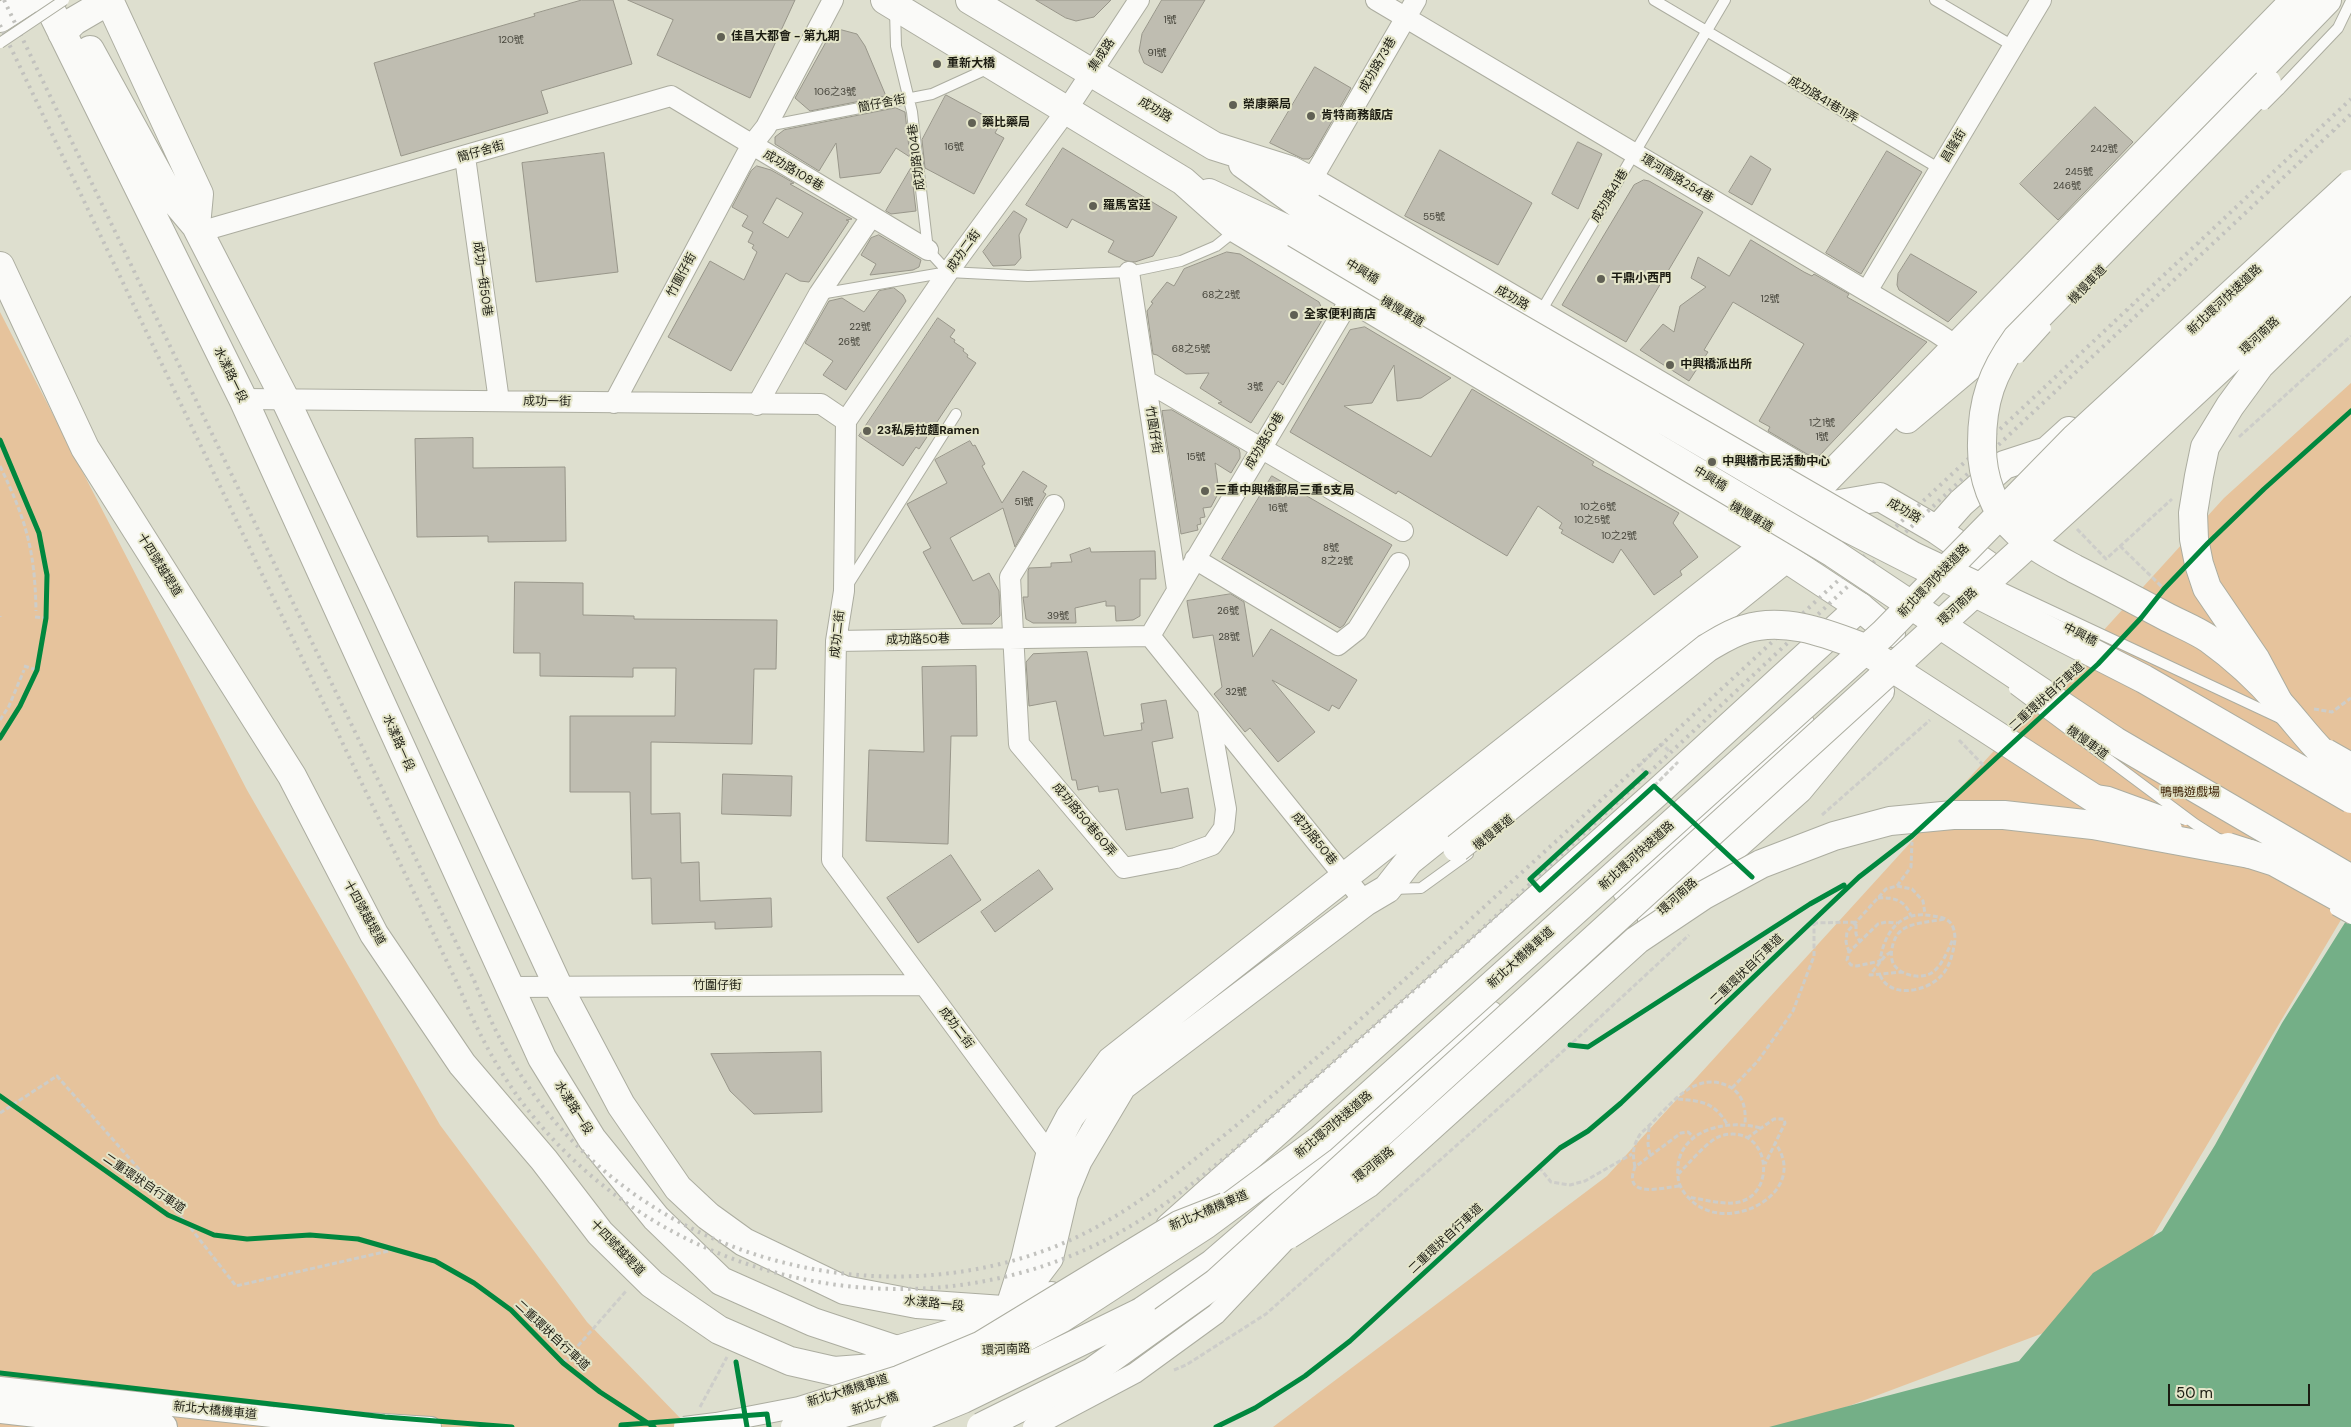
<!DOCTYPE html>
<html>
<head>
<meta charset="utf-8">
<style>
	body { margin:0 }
	#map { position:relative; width:2351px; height:1427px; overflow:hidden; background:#dedfcf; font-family:"DM Sans",sans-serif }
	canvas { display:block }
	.scale { position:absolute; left:2168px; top:1384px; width:142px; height:22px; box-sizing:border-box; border:2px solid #1c1c12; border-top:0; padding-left:6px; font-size:15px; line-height:18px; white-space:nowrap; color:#1c1c12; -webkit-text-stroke:4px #e4e5c9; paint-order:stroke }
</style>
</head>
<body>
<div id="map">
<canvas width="2351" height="1427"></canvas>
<div class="scale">50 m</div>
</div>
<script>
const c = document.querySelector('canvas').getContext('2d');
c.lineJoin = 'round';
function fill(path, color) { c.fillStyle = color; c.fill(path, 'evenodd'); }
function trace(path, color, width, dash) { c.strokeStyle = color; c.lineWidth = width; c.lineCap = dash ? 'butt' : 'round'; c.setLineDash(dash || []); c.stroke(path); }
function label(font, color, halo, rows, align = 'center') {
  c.font = font + ' "DM Sans","Noto Sans TC",sans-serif'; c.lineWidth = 4; c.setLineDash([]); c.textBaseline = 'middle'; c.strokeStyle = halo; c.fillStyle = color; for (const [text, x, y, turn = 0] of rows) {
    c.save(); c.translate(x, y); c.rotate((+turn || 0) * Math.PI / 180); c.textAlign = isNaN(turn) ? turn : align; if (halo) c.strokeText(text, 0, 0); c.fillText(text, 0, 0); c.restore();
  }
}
const green = new Path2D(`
	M0 312 247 790 440 1125 587 1322 683 1421V1427H0Z
	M2351 383V903L2110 1308 1793 1427H1273L1607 1176 2224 498Z`);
const water = new Path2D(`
	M2351 913V1427H1769L2019 1361 2093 1273 2162 1231 2215 1145 2282 1023Z`);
const building = new Path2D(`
	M582 0H613L632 64 541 91 548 113 401 156 374 63 535 16 534 14Z
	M628 0H795L750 98 657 55 673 20Z
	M1036 0H1111L1094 17 1076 21 1066 18Z
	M1162 0H1205L1162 73 1144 63 1139 51 1142 34Z
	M842 30 857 34 865 46 886 96 810 111 795 98 826 42Z
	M1315 67 1351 88 1312 156 1309 159H1303L1270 143Z
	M946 95 1000 124 995 133 1004 138 974 194 925 168 922 140Z
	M2095 107 2133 142 2058 220 2020 184Z
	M896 108 905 112 910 157 896 148 880 173 840 178 836 143 819 171 775 144V137L784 130Z
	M1578 142 1602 154 1578 209 1552 194Z
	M1063 148 1177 217 1153 256 1135 262 1126 261 1108 252 1114 241 1072 219 1067 228 1026 205Z
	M1440 150 1532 203 1498 265 1405 216Z
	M1887 151 1922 172 1861 274 1826 253Z
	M604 153 618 272 536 282 522 163Z
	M1751 156 1771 169 1752 205 1729 192Z
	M757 166 771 170 794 183 790 184 852 219 846 220 849 221 809 282 800 281 786 273 731 371 668 337 710 261 744 280 757 252 752 248 754 245 748 242 753 232 742 226 748 216 732 207 751 171ZM777 198 803 213 788 238 763 223Z
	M911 168 916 211 891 214 886 211Z
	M1644 180 1649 181 1703 212 1626 342 1562 305 1634 185Z
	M1014 211 1027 219 1019 235 1021 258 1015 265 993 266 983 252Z
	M879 235 921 260 919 267 913 270 870 275 876 264 861 255 871 238Z
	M1751 240 1804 272 1812 276 1814 274 1849 294 1847 297 1927 342 1819 456 1812 457 1768 431 1770 427 1759 421 1804 344 1733 302 1704 350 1708 352 1689 381 1640 350 1663 324 1674 332 1680 306 1706 287 1691 278 1698 257 1729 276Z
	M1227 252 1240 254 1319 302 1323 311 1321 322 1283 385 1278 381 1251 423 1218 403 1222 402 1200 388 1209 373 1186 374 1157 355 1153 354 1147 311 1153 303 1151 302 1167 282 1174 286 1184 269Z
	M1911 254 1977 292 1948 322 1899 290 1897 285 1898 274Z
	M894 288 903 295 906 301 846 390 823 375 833 361 805 343 829 301 842 298 864 312 879 291Z
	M938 318 955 330 950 337 955 340 954 342 964 349 963 351 968 355 967 357 976 363 919 449 916 447 903 466 859 436Z
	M1365 327 1451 378 1421 398 1397 401 1394 365 1372 403 1344 406 1431 457 1472 389 1594 462 1592 465 1679 513 1673 523 1698 557 1680 571 1682 575 1654 595 1621 549 1613 563 1561 533 1563 530 1559 528 1562 523 1538 506 1507 556 1398 491 1396 494 1290 432 1350 330Z
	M1172 410 1239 449 1240 453V458L1231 473 1215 463 1219 492 1211 507 1203 508 1205 517 1200 518 1201 524 1197 525 1198 530 1181 534 1162 411Z
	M473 438V468L565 467 566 541 488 542V536L417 537 415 439Z
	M970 441 973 446 975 445 985 464 982 466 1002 503 1023 471 1047 486 1043 492 1046 494 1015 547 1003 508 950 538 973 581 989 573 999 591 1000 616 992 624H962L923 552 931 548 907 504 947 483 935 460Z
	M1272 476 1392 545 1344 625 1340 628 1222 559Z
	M1090 548 1091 552 1155 551 1156 579H1140V616L1133 620 1116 621 1115 606H1106V601L1075 608 1076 623H1033L1026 619 1023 597H1028V571L1029 568 1051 567V563L1072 562 1070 555Z
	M515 582 583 583V615L634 616V619L777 620 776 669H754L752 744 651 742V814L680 813 681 863 699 862 700 901 771 898 772 927 715 929V922L652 924 651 878 632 879 630 792H570V716H675L676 668H633V677L540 676V653H514Z
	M1231 594 1244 602 1253 657 1271 629 1357 680 1339 709 1332 705 1329 711 1272 680 1315 732 1278 762 1250 728 1245 732 1214 694 1222 687 1213 635 1193 638 1187 601Z
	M1087 652 1104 736 1142 730 1141 723H1144L1141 704 1166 700 1173 738 1152 742 1161 793 1188 788 1193 818 1126 830 1118 789 1099 792 1098 786 1078 790 1076 780H1072L1056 701 1029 706 1026 662 1033 654Z
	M976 666 977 736H951L948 844 866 841 869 750 924 752 922 667Z
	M723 774 792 776 791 816 722 814Z
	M951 855 981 900 918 943 887 898Z
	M1039 870 1053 889 995 932 981 912Z
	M821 1052 822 1112 754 1114 730 1091 711 1054Z`);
const path = new Path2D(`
	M2239 437 2351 336
	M0 466C26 520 35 550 36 611
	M2077 529 2106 559 2172 499
	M2120 546 2162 587
	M0 616V617
	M35 617 46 618
	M24 666 37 670
	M2314 709 2332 712 2351 698
	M0 720 9 706 24 670
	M1959 740 1985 767
	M1645 772 1639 766 1662 744 1670 752
	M1822 815 1930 720
	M1897 886 1911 867 1912 842
	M1878 898C1894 897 1905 900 1911 916
	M1944 919C1931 922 1913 922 1902 930 1893 936 1888 956 1894 965 1902 976 1922 980 1933 972 1943 964 1948 950 1953 939
	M1813 923 1856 922V934L1860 942
	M1849 952 1846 942 1847 932 1886 889 1897 886 1912 889 1923 901 1925 914
	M1891 952 1885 956 1870 975 1902 972
	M1880 975C1890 999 1926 992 1941 976 1950 967 1953 953 1955 940 1955 933 1954 924 1947 920 1944 917 1937 917 1933 916 1900 909 1884 933 1880 961L1857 966 1851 965 1847 960 1849 952 1878 924 1886 922 1897 923
	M1732 1088 1758 1061 1793 1011 1814 956V920
	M1678 1099C1701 1101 1714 1102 1727 1124
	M0 1113 57 1076 189 1226 236 1286 397 1249
	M1649 1127 1648 1144 1650 1156
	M1760 1128C1725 1118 1673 1131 1678 1177 1679 1187 1685 1195 1693 1202 1731 1235 1811 1191 1775 1143
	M1747 1138 1774 1119H1784L1785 1123 1765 1164
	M1539 1167 1551 1182 1570 1185 1585 1181 1632 1154
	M1635 1167C1632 1153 1633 1145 1641 1133 1666 1112 1692 1067 1730 1087 1744 1095 1746 1110 1745 1124
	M1678 1174C1689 1164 1710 1137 1724 1135 1772 1125 1778 1200 1733 1203 1719 1204 1702 1199 1687 1197
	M1679 1186C1662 1188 1622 1199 1635 1167L1681 1133 1688 1132 1694 1137
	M563 1363 627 1290
	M736 1363 742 1398
	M1174 1370 1186 1365 1266 1314 1570 1045 1689 935
	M700 1407 727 1357`);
const lane = new Path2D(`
	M1654 0 1940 169
	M1935 0 2013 46
	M895 10 896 46 912 112 928 250 948 272
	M2279 90 2338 28 2351 1
	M767 126 932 94 989 68
	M820 294 948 272 1028 276 1129 272 1181 261 1216 246 1236 230
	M1540 313 1725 0
	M847 586 956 414
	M1393 889 1421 888 1468 854`);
const street = new Path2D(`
	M1376 0 1937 333 1967 353
	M465 157 499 401
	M1311 181 1416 0
	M199 232 671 96 928 250
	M1129 272 1177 589
	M1867 291 2041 0
	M1146 381 1403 531
	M243 399 821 404 846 421
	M614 403 751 146 766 127 833 0
	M757 405 819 294 871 217
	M1054 505 1010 577 1019 744 1124 868 1176 858 1212 845 1224 828 1226 809 1208 709
	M1195 559 1338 645 1357 630 1399 563
	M1150 636 1351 298
	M1150 636 1365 902
	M836 641 1150 636
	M510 987 924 985
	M1050 1155 832 860 836 641 844 591 846 421 948 272 1066 111 1139 0
	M0 1387 272 1417 431 1427`);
const secondary = new Path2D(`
	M46 0 243 399 542 1058 592 1139 656 1218 721 1281 813 1322 897 1350 910 1351
	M109 0 199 194 196 226 199 232 285 399 378 596 558 986 621 1105 678 1188 708 1216 744 1242 844 1290 917 1304 1003 1310
	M885 0 1183 181 1237 229 1766 545 1860 607 1661 789 1170 1227
	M970 0 1214 146 1290 170 1311 181 1824 482
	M62 33 74 21 110 0
	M90 50 169 194 196 226
	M1243 164 1308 211
	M1209 193 1295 233
	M0 266 85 448 292 776 374 934 462 1064 544 1160 600 1233 652 1284 719 1330 790 1361 834 1371 874 1368 897 1350 953 1333 1051 1296
	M1907 419 1977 360 2327 0
	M1811 509 1880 497 1937 530 1996 571
	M1937 530 1961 503 2004 465 2047 451 2069 431
	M1652 920 1799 789 1880 691
	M1021 1295 1049 1258 1064 1194 1078 1160 1122 1086 1365 902 1387 889 1409 861 1786 558
	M1009 1310 1025 1260 1050 1155 1070 1117 1111 1061 1766 545 1824 482 2295 0`);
const primary = new Path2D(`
	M0 18 28 0`);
const highway = new Path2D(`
	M1860 607 1891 633
	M1627 891 1711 813 1800 724
	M1141 1312 1212 1264 1277 1208 1490 1015
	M0 1409 163 1427`);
const rail = new Path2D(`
	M4 0 474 980C490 1022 510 1062 537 1099 654 1258 872 1318 1054 1247 1125 1219 1180 1171 1238 1124 1326 1052 1411 974 1496 896 1784 634 2067 366 2351 99
	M0 25 459 987C478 1033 500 1076 532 1115 662 1276 890 1334 1080 1252 1168 1214 1237 1147 1308 1084 1389 1013 1469 942 1547 868 1816 617 2083 365 2351 114`);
const pathBridge = new Path2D(`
	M1654 786 1678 762
	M621 1427V1425L667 1421`);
const laneBridge = new Path2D(`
	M0 43 64 0
	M2264 105 2279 90
	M1316 200 1917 548 2280 718
	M2019 358 2046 328
	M2014 689 2195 824 2220 840
	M2330 745 2351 757
	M2096 790 2109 792 2186 820
	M2335 910 2351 919`);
const streetBridge = new Path2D(`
	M684 1427 716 1423 799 1407 898 1376 979 1342 1178 1221 1224 1203
	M1033 1427 1135 1373 1216 1314 1298 1227`);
const secondaryBridge = new Path2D(`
	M2267 83 2017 338C1992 373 1982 401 1982 443 1981 475 1993 511 2017 532 2034 547 2055 558 2075 569 2105 584 2135 600 2165 616 2180 624 2196 630 2209 639 2234 657 2259 680 2279 703 2303 729 2320 757 2351 775
	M1308 211 1848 528 2144 679 2351 799
	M1295 233 1833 553 2115 741 2351 879
	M2228 847 2275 862 2351 904
	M1457 848 1707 648C1719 641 1731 633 1745 629 1782 617 1823 632 1857 645L2112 810 2168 830`);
const highwayBridge = new Path2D(`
	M2024 512 2090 455 2351 216
	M2279 703 2256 660 2207 588 2199 564 2194 539 2193 513 2199 476 2205 447 2230 406 2260 365 2351 276
	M1288 1235 1367 1184 1637 940 1704 895 1761 864 1834 836 1890 821 1953 815H2004L2093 825 2250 854
	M795 1427 893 1399 954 1374 1062 1318 1205 1225 1321 1139 1883 634 2075 438 2351 184
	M895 1427 963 1399 1141 1312
	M981 1427 1092 1372 1216 1283 2122 459 2351 247`);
const cycleway = new Path2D(`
	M0 440 39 533 47 575 46 618 37 670 20 706 0 738
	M1646 773 1530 879 1540 890 1654 786 1752 877
	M1570 1045 1588 1047 1810 904 1844 885
	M0 1096 168 1215 214 1235 247 1239 310 1235 358 1239 435 1261 474 1283 511 1310 563 1363 600 1392 654 1427
	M736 1362 747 1427
	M0 1373 385 1417 512 1427
	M621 1427V1425L767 1414 769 1427
	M1216 1427 1255 1408 1305 1376 1350 1341 1560 1148 1588 1131 1621 1103 1859 877 1912 836 2098 664 2141 618 2164 589 2208 543 2264 489 2351 411`);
const markers = [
	[721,37,5,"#606054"],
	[937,64,5,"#606054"],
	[1233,105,5,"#606054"],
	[1311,116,5,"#606054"],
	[972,123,5,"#606054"],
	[1093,206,5,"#606054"],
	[1601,279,5,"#606054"],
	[1294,315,5,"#606054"],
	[1670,365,5,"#606054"],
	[867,431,5,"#606054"],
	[1712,462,5,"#606054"],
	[1205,491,5,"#606054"]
];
const numberNames = [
	["1號",1170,20],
	["120號",511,40],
	["91號",1157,53],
	["106之3號",835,92],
	["16號",954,147],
	["242號",2104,149],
	["245號",2079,172],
	["246號",2067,186],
	["55號",1434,217],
	["68之2號",1221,295],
	["12號",1770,299],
	["22號",860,327],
	["26號",849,342],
	["68之5號",1191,349],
	["3號",1255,387],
	["1之1號",1822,423],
	["1號",1822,437],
	["15號",1196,457],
	["51號",1024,502],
	["10之6號",1598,507],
	["16號",1278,508],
	["10之5號",1592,520],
	["10之2號",1619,536],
	["8號",1331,548],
	["8之2號",1337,561],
	["26號",1228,611],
	["39號",1058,616],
	["28號",1229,637],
	["32號",1236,692]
];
const poiNames = [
	["佳昌大都會 - 第九期",731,37],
	["重新大橋",947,64],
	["榮康藥局",1243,105],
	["肯特商務飯店",1321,116],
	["藥比藥局",982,123],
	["羅馬宮廷",1103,206],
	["干鼎小西門",1611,279],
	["全家便利商店",1304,315],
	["中興橋派出所",1680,365],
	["23私房拉麵Ramen",877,431],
	["中興橋市民活動中心",1722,462],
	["三重中興橋郵局三重5支局",1215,491]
];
const streetNames = [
	["集成路",1102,55,-56],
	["成功路73巷",1378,65,-60],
	["成功路41巷11弄",1823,100,31],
	["簡仔舍街",882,104,-11],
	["成功路",1155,110,31],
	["昌隆街",1954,146,-59],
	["簡仔舍街",481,152,-16],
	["成功路104巷",917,157,-97],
	["成功路108巷",793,171,31],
	["環河南路254巷",1677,179,31],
	["成功路41巷",1610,196,-59],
	["成功二街",964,251,-54],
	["中興橋",1362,272,31],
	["竹圍仔街",682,275,-62],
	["成功一街50巷",482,279,82],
	["機慢車道",2088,285,-46],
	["成功路",1512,298,30],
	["新北環河快速道路",2225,300,-43],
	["機慢車道",1402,312,30],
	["環河南路",2260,336,-43],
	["水漾路一段",230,375,64],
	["成功一街",547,402,1],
	["竹圍仔街",1153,430,81],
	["成功路50巷",1265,441,-59],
	["中興橋",1710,479,31],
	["成功路",1904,511,30],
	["機慢車道",1751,517,30],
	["十四號越堤道",159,565,58],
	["新北環河快速道路",1934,581,-46],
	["環河南路",1958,607,-43],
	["成功二街",838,634,-84],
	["中興橋",2080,635,27],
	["成功路50巷",918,640,-1],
	["二重環狀自行車道",2047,697,-42],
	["水漾路一段",398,743,66],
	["機慢車道",2087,743,36],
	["成功路50巷60弄",1084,820,50],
	["機慢車道",1494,833,-39],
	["成功路50巷",1314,839,51],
	["新北環河快速道路",1637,856,-42],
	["環河南路",1678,897,-42],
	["十四號越堤道",364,913,61],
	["新北大橋機車道",1521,958,-42],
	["二重環狀自行車道",1747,970,-44],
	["竹圍仔街",717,986],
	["成功二街",956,1028,53],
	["水漾路一段",573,1108,58],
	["新北環河快速道路",1334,1125,-40],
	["環河南路",1374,1165,-39],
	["二重環狀自行車道",144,1184,34],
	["新北大橋機車道",1209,1211,-23],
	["二重環狀自行車道",1446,1239,-43],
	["十四號越堤道",617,1248,46],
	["水漾路一段",934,1304,6],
	["二重環狀自行車道",552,1336,43],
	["環河南路",1006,1350,-3],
	["新北大橋機車道",848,1391,-17],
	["新北大橋",875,1404,-18],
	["新北大橋機車道",215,1411,6]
];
const parkNames = [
	["鴨鴨遊戲場",2190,793]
];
fill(green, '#e6c39c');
fill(water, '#74af87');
fill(building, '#bfbdb1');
trace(building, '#98968a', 1);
trace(lane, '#acada0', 12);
trace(street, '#acada0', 22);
trace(secondary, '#acada0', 30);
trace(primary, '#acada0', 30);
trace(highway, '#acada0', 30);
trace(path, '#cdcdc9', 3, [5, 2.5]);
trace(lane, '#fafaf8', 10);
trace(street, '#fafaf8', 20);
trace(secondary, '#fafaf8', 28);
trace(primary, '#fafaf8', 28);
trace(highway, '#fafaf8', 28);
trace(rail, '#c2c2be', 4, [2.5, 5]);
trace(laneBridge, '#acada0', 12, []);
trace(streetBridge, '#acada0', 22, []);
trace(secondaryBridge, '#acada0', 30, []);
trace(highwayBridge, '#acada0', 30, []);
trace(pathBridge, '#cdcdc9', 3, [5, 2.5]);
trace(laneBridge, '#fafaf8', 10);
trace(streetBridge, '#fafaf8', 20);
trace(secondaryBridge, '#fafaf8', 28);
trace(highwayBridge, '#fafaf8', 28);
trace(cycleway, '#00873e', 5);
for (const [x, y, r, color] of markers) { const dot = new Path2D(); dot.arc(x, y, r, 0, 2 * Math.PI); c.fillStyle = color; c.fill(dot); trace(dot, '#e4e5c9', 2); }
label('10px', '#45443a', null, numberNames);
label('bold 12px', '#1c1c12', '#e4e5c9', poiNames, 'left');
label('12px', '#1c1c12', '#e4e5c9', streetNames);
label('12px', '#41260a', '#e4e5c9', parkNames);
</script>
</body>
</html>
